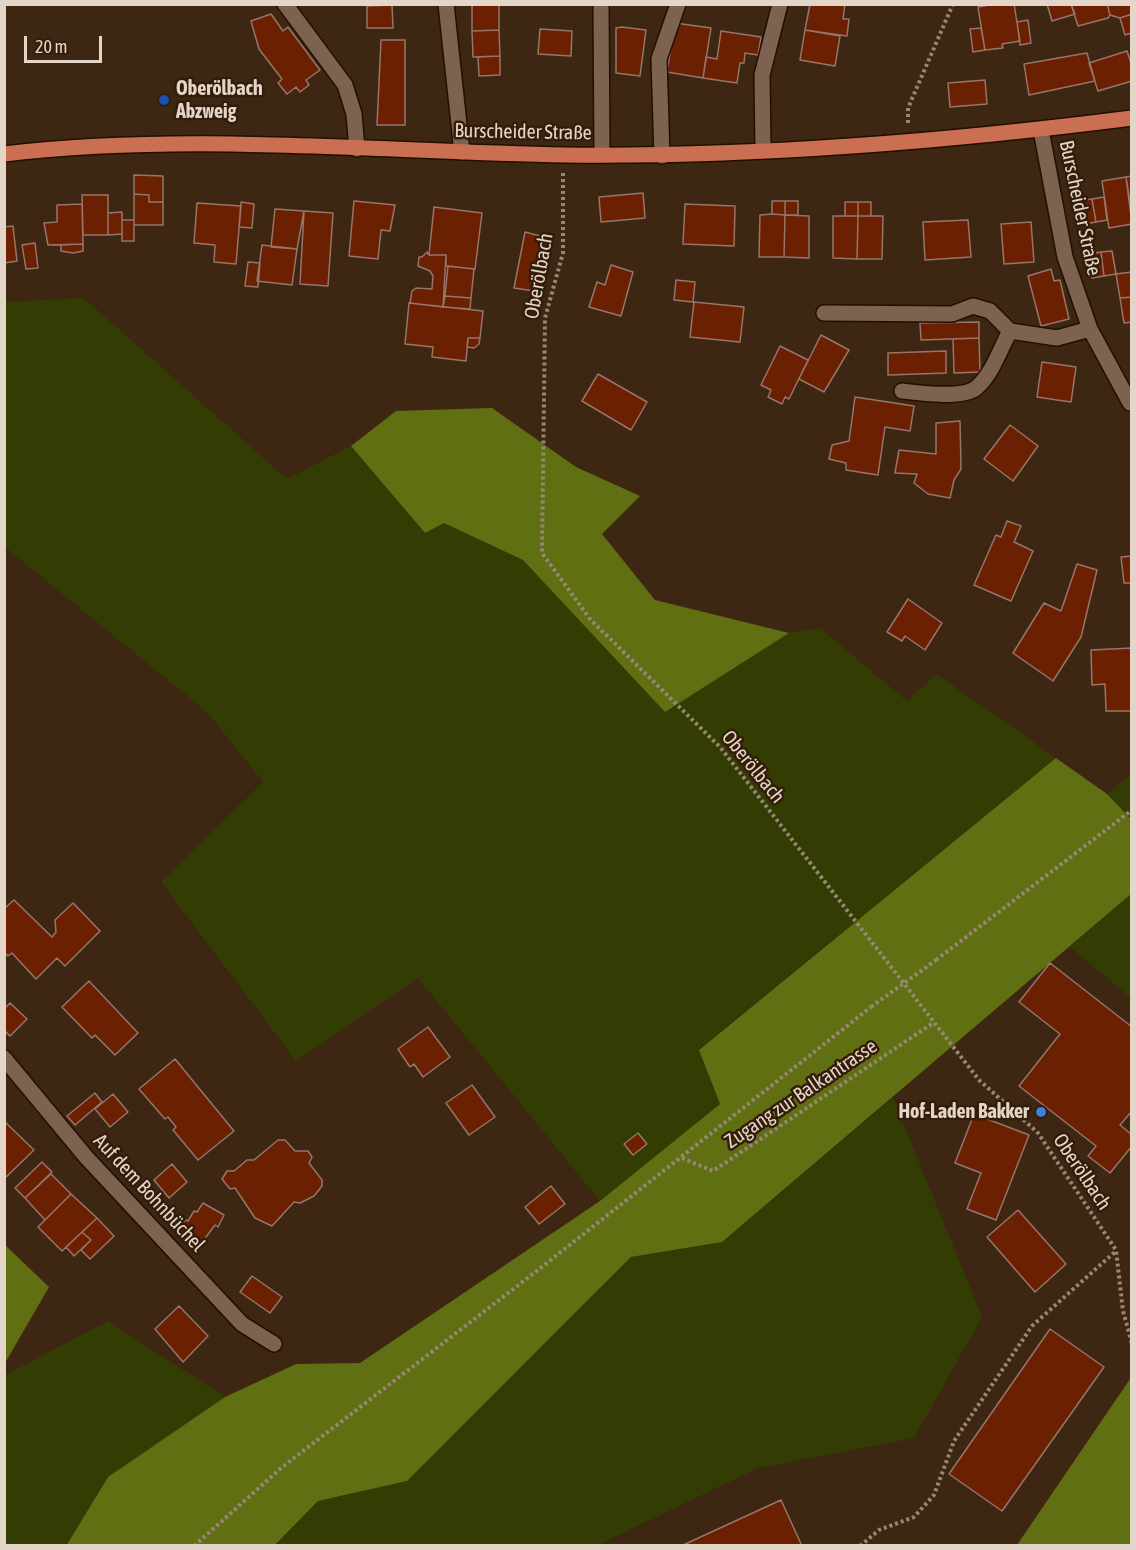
<!DOCTYPE html>
<html>
<head>
<meta charset="utf-8">
<style>
	body { margin:0 }
	#map { position:relative; width:1136px; height:1550px; overflow:hidden; background:#3d2713; font-family:"Asap Condensed",sans-serif }
	canvas { display:block }
	.frame { position:absolute; inset:0; border:6px solid #e4d5c9; pointer-events:none }
	.scale { position:absolute; left:24px; top:36px; width:78px; height:27px; box-sizing:border-box; border:3px solid #e4d5c9; border-top:0; padding-left:8px; font-size:18px; line-height:21px; white-space:nowrap; color:#e4d5c9; -webkit-text-stroke:4px #331d0a; paint-order:stroke }
</style>
</head>
<body>
<div id="map">
<canvas width="1136" height="1550"></canvas>
<div class="frame"></div>
<div class="scale">20 m</div>
</div>
<script>
const c = document.querySelector('canvas').getContext('2d');
c.lineJoin = 'round';
function fill(path, color) { c.fillStyle = color; c.fill(path, 'evenodd'); }
function trace(path, color, width, dash) { c.strokeStyle = color; c.lineWidth = width; c.lineCap = dash ? 'butt' : 'round'; c.setLineDash(dash || []); c.stroke(path); }
function label(font, color, halo, rows, align = 'center') {
  c.font = font + ' "Asap Condensed",sans-serif'; c.lineWidth = 5; c.setLineDash([]); c.textBaseline = 'middle'; c.strokeStyle = halo; c.fillStyle = color; for (const [text, x, y, turn = 0] of rows) {
    c.save(); c.translate(x, y); c.rotate((+turn || 0) * Math.PI / 180); c.textAlign = isNaN(turn) ? turn : align; if (halo) c.strokeText(text, 0, 0); c.fillText(text, 0, 0); c.restore();
  }
}
const green = new Path2D(`
	M84 298 287 479 351 446 425 533 444 522 523 560 665 711 789 633 820 628 907 701 936 674 1056 758 699 1049 720 1104 600 1201 418 978 296 1061 161 882 263 782 207 712 5 547 4 302Z
	M1131 774V819L1107 794Z
	M1131 894V998L1070 947Z
	M893 1098 982 1317 914 1438 758 1468 598 1545 275 1546 318 1501 407 1481 632 1257 722 1242Z
	M108 1321 225 1397 108 1477 66 1545 5 1546V1375Z`);
const forest = new Path2D(`
	M492 408 576 467 640 496 602 534 655 600 789 633 665 712 523 560 444 523 425 533 351 446 396 411Z
	M1056 758 1107 794 1131 819V894L722 1242 631 1257 407 1481 318 1501 275 1545 66 1546 108 1477 225 1397 296 1364 360 1363 600 1201 720 1104 699 1050Z
	M5 1245 49 1287 5 1363Z
	M1130 1379 1131 1545H1017Z`);
const building = new Path2D(`
	M472 4H499V30L472 31Z
	M810 4H845L843 19H849L847 36 805 30Z
	M995 4H1014L1020 41 1002 44 1003 48 985 50 978 7Z
	M1047 4H1071L1075 14 1052 21Z
	M1071 4H1107L1110 15 1108 18 1078 26Z
	M1107 4H1132V14L1120 18 1110 15Z
	M392 5 393 28H367V6Z
	M271 14 283 31 288 27 320 70 306 80 309 85 300 92 296 87 287 94 278 83 282 79 259 49 251 21Z
	M1132 14V33L1125 35 1120 18Z
	M1028 20 1031 43 1020 45 1017 22Z
	M675 23 711 28 703 78 667 72Z
	M622 27 646 30 640 76 616 73V28Z
	M981 28 985 50 973 52 970 29Z
	M540 29 572 31 571 56 538 54Z
	M499 30 500 56 473 57 472 31Z
	M805 30 840 36 835 66 800 60Z
	M721 31 761 37 758 55 745 53 744 63H740L737 83 703 78 706 57 717 59Z
	M381 40H405V125H377Z
	M1127 51 1132 66V81L1098 91 1089 63Z
	M1087 53 1095 81 1029 95 1024 64Z
	M500 56V75L479 76 478 57Z
	M985 80 987 104 950 107 948 83Z
	M134 175 163 176V202H149V195L134 194Z
	M1132 176V214L1126 177Z
	M1126 177 1132 224 1109 228 1102 181Z
	M643 193 645 218 601 222 599 197Z
	M134 194 149 195V202H163V225H134Z
	M82 195H108V235H83Z
	M1104 197 1107 220 1096 222 1092 199Z
	M1092 199 1096 222 1084 224 1080 200Z
	M354 201 395 205 390 231 381 230 378 259 349 256Z
	M772 201H785V215L772 214Z
	M785 201H798V215H785Z
	M241 202 254 204 252 228 239 227Z
	M845 202H858V216H845Z
	M858 202H871V216H858Z
	M197 203 241 206 236 264 214 262 215 245 194 243Z
	M82 204 83 244 48 245 44 223 57 222V205Z
	M685 204 735 206 734 246 683 244Z
	M434 207 482 213 475 269 446 266V255H429Z
	M275 209 304 211 297 249 271 247Z
	M304 211 333 213 328 286 300 284Z
	M122 212V234L108 235V213Z
	M772 214 785 215 784 257H759L760 215Z
	M785 215 809 216V258L784 257Z
	M833 216H858L857 259 833 258Z
	M858 216H883L882 259H857Z
	M122 220H134V241H122Z
	M968 220 971 257 925 260 923 222Z
	M1031 222 1034 262 1004 264 1001 224Z
	M13 226 17 261 4 263V227Z
	M525 232 544 237 534 291 514 288Z
	M35 243 38 268 26 269 22 245Z
	M83 244V251L73 253 61 251V245Z
	M262 245 297 249 292 285 257 281Z
	M1112 251 1116 274 1104 276 1101 252Z
	M427 252 429 255H446L443 307 410 303 412 291 416 288 432 289 433 276 430 271 418 266 419 257H422Z
	M1101 252 1104 276 1092 278 1089 254Z
	M248 262 260 263 258 287 245 286Z
	M611 265 633 272 621 316 589 307 597 282 605 285Z
	M448 266 474 269 471 298 445 296Z
	M1051 269 1054 281 1060 280 1069 319 1041 326 1028 276Z
	M1132 272V297L1120 298 1116 274Z
	M676 280 695 282 693 302 674 300Z
	M445 296 471 298 470 309 443 307Z
	M1132 297V322L1124 323 1120 298Z
	M694 302 744 307 740 342 690 337Z
	M409 303 483 311 480 338H468L466 361 432 357 433 347 405 344Z
	M979 322V338L921 340 920 323Z
	M821 335 849 350 824 392 799 379Z
	M468 338H480L479 344 474 348 467 347Z
	M979 338 980 372 954 373 953 339Z
	M780 346 808 360 789 399 785 397 782 404 768 397 771 390 761 385Z
	M946 351V373L888 375V353Z
	M1042 362 1076 367 1071 402 1037 397Z
	M598 374 647 402 631 430 582 401Z
	M855 397 914 406 910 431 885 427 878 475 846 470V463L829 459 832 445 849 441Z
	M960 421 961 469 954 480 950 498 928 494 914 483 917 474 895 473 899 450 936 454V423Z
	M1010 425 1038 446 1013 481 984 459Z
	M1007 521 1021 526 1014 542 1033 551 1011 601 974 585 996 535 1001 537Z
	M1132 556V583H1124L1121 557Z
	M1077 564 1097 570 1081 637 1053 681 1013 653 1044 603 1061 611Z
	M908 599 942 623 925 650 905 636 902 641 887 632Z
	M1132 648V711H1106L1105 684 1092 685 1091 650Z
	M14 900 52 937 56 932 55 920 73 903 100 931 65 966 57 958 36 979 12 953 8 956 4 952V905L6 907Z
	M1050 963 1132 1027V1111L1120 1125 1132 1135V1146L1110 1173 1088 1156 1096 1146 1019 1086 1060 1034 1019 1002Z
	M89 981 138 1033 115 1055 95 1035 92 1038 62 1007Z
	M10 1003 27 1019 10 1036 4 1030V1009Z
	M428 1027 450 1057 423 1077 414 1064 410 1067 398 1049Z
	M175 1059 234 1131 198 1160 173 1130 176 1127 168 1117 165 1119 139 1089Z
	M472 1085 495 1117 469 1135 446 1103Z
	M95 1093 102 1102 75 1125 67 1116Z
	M113 1094 128 1112 110 1127 95 1109Z
	M974 1114 1029 1135 996 1220 967 1209 981 1173 955 1163Z
	M4 1121 34 1150 4 1179Z
	M638 1133 647 1144 633 1155 624 1144Z
	M278 1140H285L295 1151H308L312 1157 309 1163 322 1180V1186L314 1196 300 1203 294 1202 272 1226 255 1218 235 1188 230 1189 222 1179 227 1171H234L247 1160H254Z
	M42 1162 52 1172 25 1198 15 1188Z
	M172 1164 187 1182 169 1198 154 1180Z
	M51 1174 71 1194 45 1220 25 1198Z
	M551 1186 565 1204 539 1224 525 1207Z
	M71 1194 97 1218 62 1251 38 1227Z
	M203 1203 224 1215 218 1227 215 1225 200 1245 178 1233 185 1220 188 1221 194 1211 197 1212Z
	M1018 1210 1066 1264 1035 1292 987 1237Z
	M97 1218 114 1236 90 1259 81 1250 91 1240 82 1232Z
	M82 1232 91 1240 74 1256 66 1247Z
	M252 1276 282 1297 270 1313 240 1292Z
	M179 1306 208 1336 183 1362 155 1329Z
	M1050 1329 1104 1367 1002 1511 949 1474Z
	M781 1500 802 1546H681Z`);
const path = new Path2D(`
	M908 123V108L953 4
	M563 173V253L545 318 542 553 590 619 720 747 979 1080 1038 1133 1116 1250 1123 1311 1132 1344
	M936 960 1132 810
	M682 1158 713 1171 933 1023
	M194 1546 281 1468 538 1270 871 1007
	M860 1546 879 1530 914 1517 934 1495 954 1441 1032 1326 1116 1251`);
const minor = new Path2D(`
	M285 4 345 85 354 114 357 149
	M446 4 462 152
	M601 4 602 155
	M1041 130 1065 257 1090 329 1130 403
	M763 151 762 75 780 4
	M662 156 659 59 678 4
	M824 313 952 314 973 306 990 311 1010 331 1057 338 1090 329
	M902 391C919 393 962 399 976 388 992 375 1000 349 1010 331
	M4 1058 86 1157 242 1324 274 1344`);
const major = new Path2D(`
	M4 154C190 132 379 152 566 155 754 157 944 142 1132 118`);
const pathBridge = new Path2D(`
	M871 1007 936 960`);
const markers = [
	[164,100,6,"#1a4fb4"],
	[1041,1112,6,"#3f7fe0"]
];
const poiNames = [
	["Oberölbach",176,89],
	["Abzweig",176,112],
	["Hof-Laden Bakker",1029,1112,"right"]
];
const streetNames = [
	["Burscheider Straße",523,132,1],
	["Burscheider Straße",1080,208,78],
	["Oberölbach",539,276,-80],
	["Oberölbach",753,767,51],
	["Zugang zur Balkantrasse",801,1094,-34],
	["Oberölbach",1082,1172,56],
	["Auf dem Bohnbüchel",149,1193,47]
];
fill(green, '#333c02');
fill(forest, '#606f12');
fill(building, '#6a2001');
trace(building, '#97756a', 1.5);
trace(minor, '#230f00', 18);
trace(major, '#230f00', 18);
trace(path, '#988676', 4, [3, 3]);
trace(minor, '#7d634f', 15);
trace(major, '#cb6f53', 15);
trace(pathBridge, '#988676', 4, [3, 3]);
for (const [x, y, r, color] of markers) { const dot = new Path2D(); dot.arc(x, y, r, 0, 2 * Math.PI); c.fillStyle = color; c.fill(dot); trace(dot, '#331d0a', 2); }
label('bold 20px', '#e4d5c9', '#331d0a', poiNames, 'left');
label('20px', '#e4d5c9', '#331d0a', streetNames);
</script>
</body>
</html>
